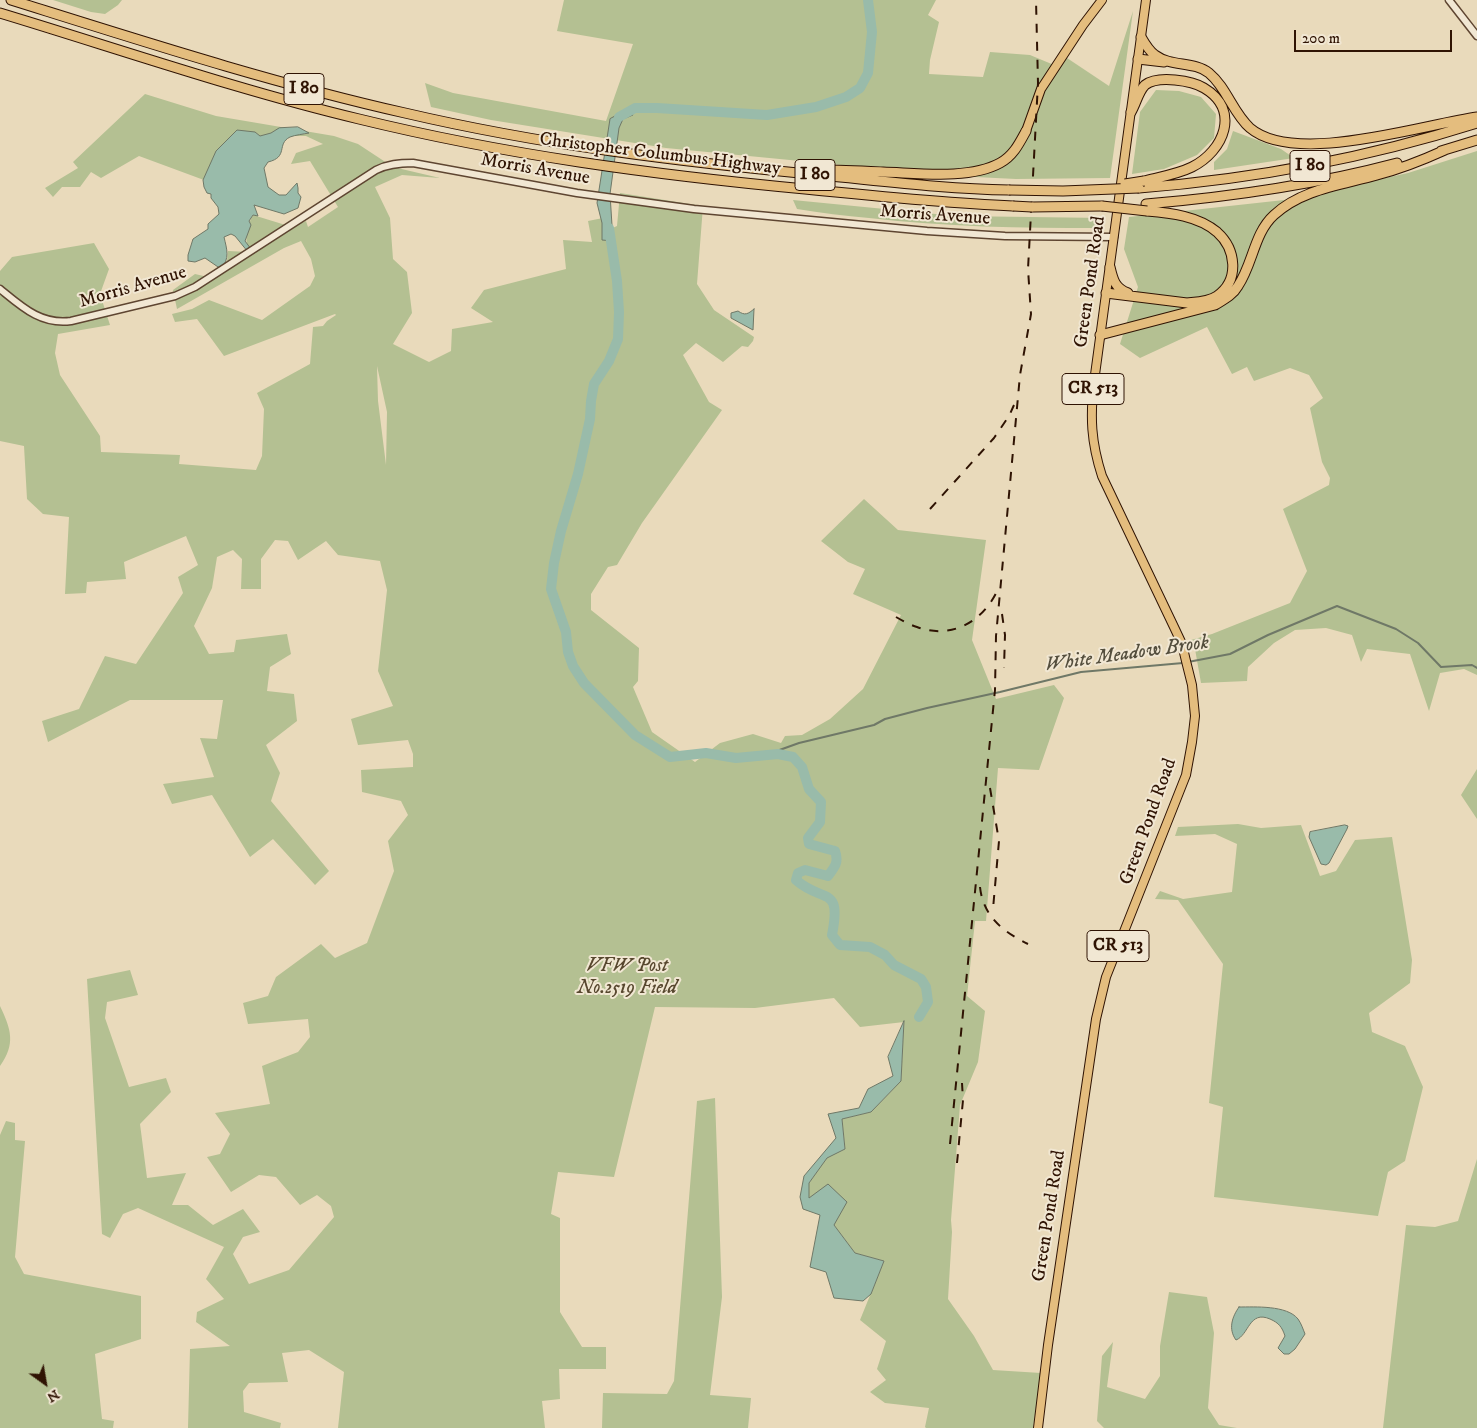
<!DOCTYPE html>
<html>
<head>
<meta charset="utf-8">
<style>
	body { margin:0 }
	#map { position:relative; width:1477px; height:1428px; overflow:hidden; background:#e9dabb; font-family:"IM FELL DW Pica",serif }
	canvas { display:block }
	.north { position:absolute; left:20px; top:1358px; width:50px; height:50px; -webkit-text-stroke:4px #f1e7d3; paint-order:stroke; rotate:148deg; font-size:14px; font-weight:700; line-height:20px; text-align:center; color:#2f1303 }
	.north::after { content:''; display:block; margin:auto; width:18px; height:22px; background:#2f1303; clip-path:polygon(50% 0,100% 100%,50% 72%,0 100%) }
	.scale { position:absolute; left:1294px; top:30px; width:158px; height:22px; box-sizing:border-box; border:2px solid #2f1303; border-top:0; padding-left:6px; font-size:15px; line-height:18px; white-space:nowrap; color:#2f1303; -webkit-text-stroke:4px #f1e7d3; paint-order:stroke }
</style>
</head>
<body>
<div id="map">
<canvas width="1477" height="1428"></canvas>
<div class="north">N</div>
<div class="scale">200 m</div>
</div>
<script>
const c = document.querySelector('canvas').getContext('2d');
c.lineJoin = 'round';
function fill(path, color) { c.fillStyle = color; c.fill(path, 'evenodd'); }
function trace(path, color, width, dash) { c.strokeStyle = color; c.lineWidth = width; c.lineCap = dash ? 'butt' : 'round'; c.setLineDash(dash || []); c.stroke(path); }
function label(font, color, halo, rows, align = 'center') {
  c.font = font + ' "IM FELL DW Pica",serif'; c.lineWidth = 4; c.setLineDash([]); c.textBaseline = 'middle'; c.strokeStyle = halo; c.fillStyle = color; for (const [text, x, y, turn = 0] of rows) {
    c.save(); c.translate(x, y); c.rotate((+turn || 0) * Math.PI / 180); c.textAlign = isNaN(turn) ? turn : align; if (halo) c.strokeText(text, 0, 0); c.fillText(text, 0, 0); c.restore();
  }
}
const green = new Path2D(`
	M53 0H122L118 5 105 14 91 12Z
	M564 0H936L928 15 939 22 930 60 929 74 983 77 990 52 1030 55 1054 65 1061 54 1109 86 1133 11 1110 178 1016 179 955 176 666 148 491 120 431 107 425 83 453 93 606 121 633 44 557 31Z
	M1156 90 1179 91 1201 97 1216 114 1214 138 1197 155 1164 169 1132 174 1140 112Z
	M145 94 216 116 334 136 358 144 393 167 440 178 402 175 375 187 390 218 393 259 407 272 412 313 393 344 429 362 451 351 452 329 493 322 471 308 484 290 566 269 563 240 592 242 588 221 603 218 606 231 617 226 620 193 703 206 697 284 714 310 754 337 753 341 748 347 742 346 723 362 696 343 683 355 709 402 722 410 642 523 617 565 608 567 591 594V610L639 648 638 681 633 687 652 732 695 762 720 743 753 734 781 743 785 736 802 735 830 719 863 689 901 615 853 594 865 569 848 562 821 541 864 499 898 530 986 540 972 640 996 699 1054 685 1064 698 1039 770 998 768 986 921H975L967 996 985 1011 978 1062 960 1105 951 1220 952 1232 948 1299 974 1336 993 1370 1041 1373 1033 1428H926L925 1427 929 1408 885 1403 870 1392 886 1380 877 1369 886 1341 860 1320 884 1261 855 1253 834 1225 809 1198V1183L827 1157 845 1149 842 1119 871 1112 901 1081 904 1022 860 1027 834 998 755 1008 655 1007 614 1177 558 1172 551 1214 560 1218V1312L582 1347H606V1369H559L560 1399 542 1401 545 1428H338L344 1372 309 1350 282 1353 288 1382 249 1383 243 1391 244 1412 281 1423 280 1428H188L190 1349 230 1346 196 1322 197 1312 224 1299 206 1279 224 1247 138 1208 123 1214 110 1238 102 1234 87 979 130 970 138 995 107 1002 105 1018 129 1087 166 1078 171 1092 140 1124 147 1178 186 1173 172 1205H188L213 1225 243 1209 260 1232 243 1237 233 1254 249 1284 289 1270 334 1217 331 1206 317 1195 300 1205 276 1177 259 1175 231 1192 207 1157 220 1154 230 1134 215 1113 270 1104 262 1066 298 1052 310 1037 308 1019 248 1024 243 1003 268 996 276 977 321 944 335 958 367 943 394 871 388 841 408 815 401 801 362 792 361 770 413 767V754L408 740 358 745 351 719 393 706 378 671 387 590 380 561 338 555 326 541 298 560 288 541 275 540 261 559V589H241L242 559 233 550 217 557 212 588 194 626 209 654 234 652 236 640 287 634 291 654 270 667 267 691 294 694 297 721 266 745 280 773 271 801 329 871 315 885 273 839 250 857 212 795 172 804 163 784 214 777 200 738 217 739 223 700H130L48 742 42 721 79 709 105 656 136 664 183 593 178 577 198 565 186 536 124 562 126 579 87 582 86 593 65 594 69 517 43 514 27 499 24 446 0 441V271L12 257 94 243 109 269 100 294 110 325 58 334 55 353 60 375 100 436 101 452 180 455 179 464 256 470 262 456 264 409 257 393 310 364 313 327 323 326 327 321 336 315 335 314 224 356 197 319 175 322 172 314 192 309 209 300 262 320 310 286 315 276 311 259 301 241 284 248 177 309 173 290 195 274 212 278 227 262 228 251 248 252C245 239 246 227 253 215L292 227 306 221 308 227 338 207 310 161 291 164 296 153 323 144 306 136H285L212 183 139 156 101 178 91 172 80 187H62L53 197 45 188 78 168 73 162ZM377 366 387 412 386 465 378 401Z
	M1233 131 1281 149 1294 158 1214 170V162L1227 149Z
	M1477 151V675L1464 669 1440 673 1429 711 1410 654 1367 649 1361 662 1352 635 1326 628 1295 630 1274 643 1248 667 1247 681 1201 683 1195 649 1191 640 1212 634 1290 603 1307 571 1283 509 1329 485 1330 478 1322 462 1310 408 1323 398 1309 375 1290 368 1254 381 1247 367 1232 374 1207 327 1140 358 1120 344 1138 287 1124 249 1129 217 1284 200 1408 173Z
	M793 200 956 216 1104 218 1098 228C1022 228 945 227 869 218 845 216 821 213 797 209Z
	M1477 769V819L1461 795Z
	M1238 824 1261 828 1301 825 1320 876 1336 871 1355 840 1392 837 1412 960 1410 983 1369 1013 1372 1032 1405 1046 1423 1087 1405 1161 1388 1172 1378 1216 1214 1197 1223 1107 1209 1103 1223 964 1178 900 1155 899 1160 891 1183 899 1232 892 1237 844 1215 834 1175 836 1178 827Z
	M0 1006C11 1029 16 1044 0 1066Z
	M715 1098 722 1297 710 1395 751 1398 748 1428H602L603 1393 667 1394 674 1381 697 1101Z
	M6 1121 15 1123V1140L25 1141 15 1257 24 1274 141 1296V1339L95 1354 102 1419 114 1421 113 1428H0V1135Z
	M1477 1159V1428H1383L1406 1225 1435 1227 1458 1221Z
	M1169 1292 1207 1297 1214 1333 1208 1408 1219 1425 1237 1428H1104L1097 1421 1102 1356 1113 1342 1107 1387 1145 1399 1160 1376V1346Z`);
const water = new Path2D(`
	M629 109 633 115 623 119 619 128 610 194 613 241 602 240V223L597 203 610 119Z
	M298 127 309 133C304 134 295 135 290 137 276 144 289 157 268 162L264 168 268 187 279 195H286L297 183 298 188V193L301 197 298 208 284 214 254 205 258 216 253 215 249 221 251 225 245 241 251 249 248 252 235 236 231 234 224 237C227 250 230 258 221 269L205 258 195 262 188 261V255L193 239 208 229V224L219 214 218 207 211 198V194L207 193 204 187 203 180 216 151 237 130 255 132 260 136 271 133 279 128Z
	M754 309 753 330 731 318V313L738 311C745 316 748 314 754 309Z
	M1345 825 1348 826 1347 829 1329 863 1326 865 1321 864 1309 837 1310 832Z
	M904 1021 901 1081 871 1112 842 1119 845 1149 827 1158 809 1183V1198L828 1184 847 1202 834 1225 855 1253 884 1261 871 1294 863 1301 834 1298 826 1272 810 1267 820 1215 803 1209 800 1197 804 1176 836 1138 828 1114 859 1108 868 1089 893 1076 888 1057Z
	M1239 1307C1255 1307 1287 1305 1298 1319 1301 1323 1303 1329 1305 1334L1295 1349 1289 1354H1284L1278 1348 1285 1336C1282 1327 1279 1323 1270 1319 1249 1310 1249 1335 1236 1340 1228 1329 1232 1317 1239 1307Z`);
const stream = new Path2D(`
	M1188 662 1230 654 1268 635 1337 606 1396 629 1418 643 1441 667 1472 665 1477 668
	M760 757 799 743 874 725 885 719 927 708 1000 692 1081 672 1183 663`);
const river = new Path2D(`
	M619 117 635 108H657L767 115 816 107 846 97 860 88 868 73 872 32 868 0
	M609 228 617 281 619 312 618 339 609 361 594 384 591 401 590 419 578 474 561 531 554 563 551 589 566 632 568 652 573 666 584 683 635 735 670 757 706 753 736 758 778 754 793 757 802 767 809 789 821 802 820 822 808 838 809 844 835 851C839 862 835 867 828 876L805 870 798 873 796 880C823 904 842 884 832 935L840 945 870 947 885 955 894 965 921 979 926 987 928 1002 919 1017`);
const tertiary = new Path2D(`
	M1449 0 1477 36
	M0 289C22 307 41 325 71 321L175 296 195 287 376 170C388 164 399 163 413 163L577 193 694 209 927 231 1005 236 1114 237`);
const primary = new Path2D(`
	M1026 131 1041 89 1083 25 1102 0
	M1038 1428 1048 1345 1096 1019 1106 977 1186 775 1192 742 1195 716 1192 685 1186 661 1182 644 1174 627 1102 476C1091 442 1090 417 1094 382L1146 0`);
const motorway = new Path2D(`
	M11 0C142 41 272 83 405 113 542 145 681 162 820 175 883 181 946 189 1009 190
	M0 13C119 49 238 90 359 119 506 155 655 175 805 189 874 196 943 203 1013 206
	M1141 37C1145 44 1149 51 1155 55 1171 67 1194 61 1209 73 1227 88 1233 113 1250 128 1295 166 1421 125 1477 117
	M1138 59 1164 62
	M1131 112C1136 104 1138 92 1145 85 1153 79 1165 79 1175 80 1185 81 1196 83 1204 88 1241 110 1224 151 1192 167 1178 174 1160 177 1144 181
	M1441 151 1477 140
	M821 170C842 170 862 171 883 172 917 173 969 180 1000 163 1013 156 1019 144 1026 131
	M1139 188C1255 179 1367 158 1477 123
	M1146 204C1230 197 1314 185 1397 163
	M1032 207 1102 206
	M1110 267C1113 280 1115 288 1128 293
	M1106 293 1187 303C1197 302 1208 302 1217 296 1240 280 1236 249 1217 232 1198 216 1171 213 1147 211
	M1100 335 1215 305C1223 300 1233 295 1238 286 1253 264 1254 233 1274 215 1302 189 1342 185 1377 175 1400 169 1423 160 1445 150`);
const rail = new Path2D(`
	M930 509 994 438 1009 416 1014 405
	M1002 614 1005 635 1004 668
	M896 617C903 621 910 625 917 627 952 640 984 621 998 589
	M990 788 999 841 993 909
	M980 887C983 916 1003 932 1028 944
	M950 1144 995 690 996 636 1020 375 1031 314 1028 269 1038 83 1036 0
	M957 1163 963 1100 962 1083`);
const motorwayBridge = new Path2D(`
	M1125 184 1144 181
	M1009 190 1063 191 1139 188
	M1013 206 1032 207
	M1102 206 1147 211`);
const shields = [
	[304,89,40],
	[1310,166,40],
	[815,175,40],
	[1093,389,62],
	[1118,946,62]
];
const shieldNames = [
	["I 80",304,89],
	["I 80",1310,166],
	["I 80",815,175],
	["CR 513",1093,389],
	["CR 513",1118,946]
];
const streetNames = [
	["Christopher Columbus Highway",660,155,7],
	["Morris Avenue",535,170,10],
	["Morris Avenue",935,216,4],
	["Green Pond Road",1091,282,-82],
	["Morris Avenue",133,288,-16],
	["Green Pond Road",1149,822,-70],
	["Green Pond Road",1050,1216,-81]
];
const parkNames = [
	["VFW Post",627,967],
	["No.2519 Field",627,989]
];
const waterNames = [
	["White Meadow Brook",1127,655,-8]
];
fill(green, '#b4c092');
fill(water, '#9ba');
trace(water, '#6f7867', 1);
trace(stream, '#6f7867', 2);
trace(river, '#9ba', 10);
trace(tertiary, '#5e4531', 9);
trace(primary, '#2f1303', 10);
trace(motorway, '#2f1303', 11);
trace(tertiary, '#f1e7d3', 6);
trace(primary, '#e4bd7e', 8);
trace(motorway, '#e4bd7e', 9);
trace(rail, '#2f1303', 2, [9, 9]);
trace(motorwayBridge, '#2f1303', 11, []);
trace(motorwayBridge, '#e4bd7e', 9);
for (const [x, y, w] of shields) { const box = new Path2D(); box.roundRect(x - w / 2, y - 15.5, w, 31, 4); c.fillStyle = '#f1e7d3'; c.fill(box); trace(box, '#2f1303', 1); }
label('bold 18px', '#2f1303', null, shieldNames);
label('19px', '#2f1303', '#f1e7d3', streetNames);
label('italic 19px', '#57472e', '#f1e7d3', parkNames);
label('italic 20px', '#544e3d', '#f1e7d3', waterNames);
</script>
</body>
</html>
